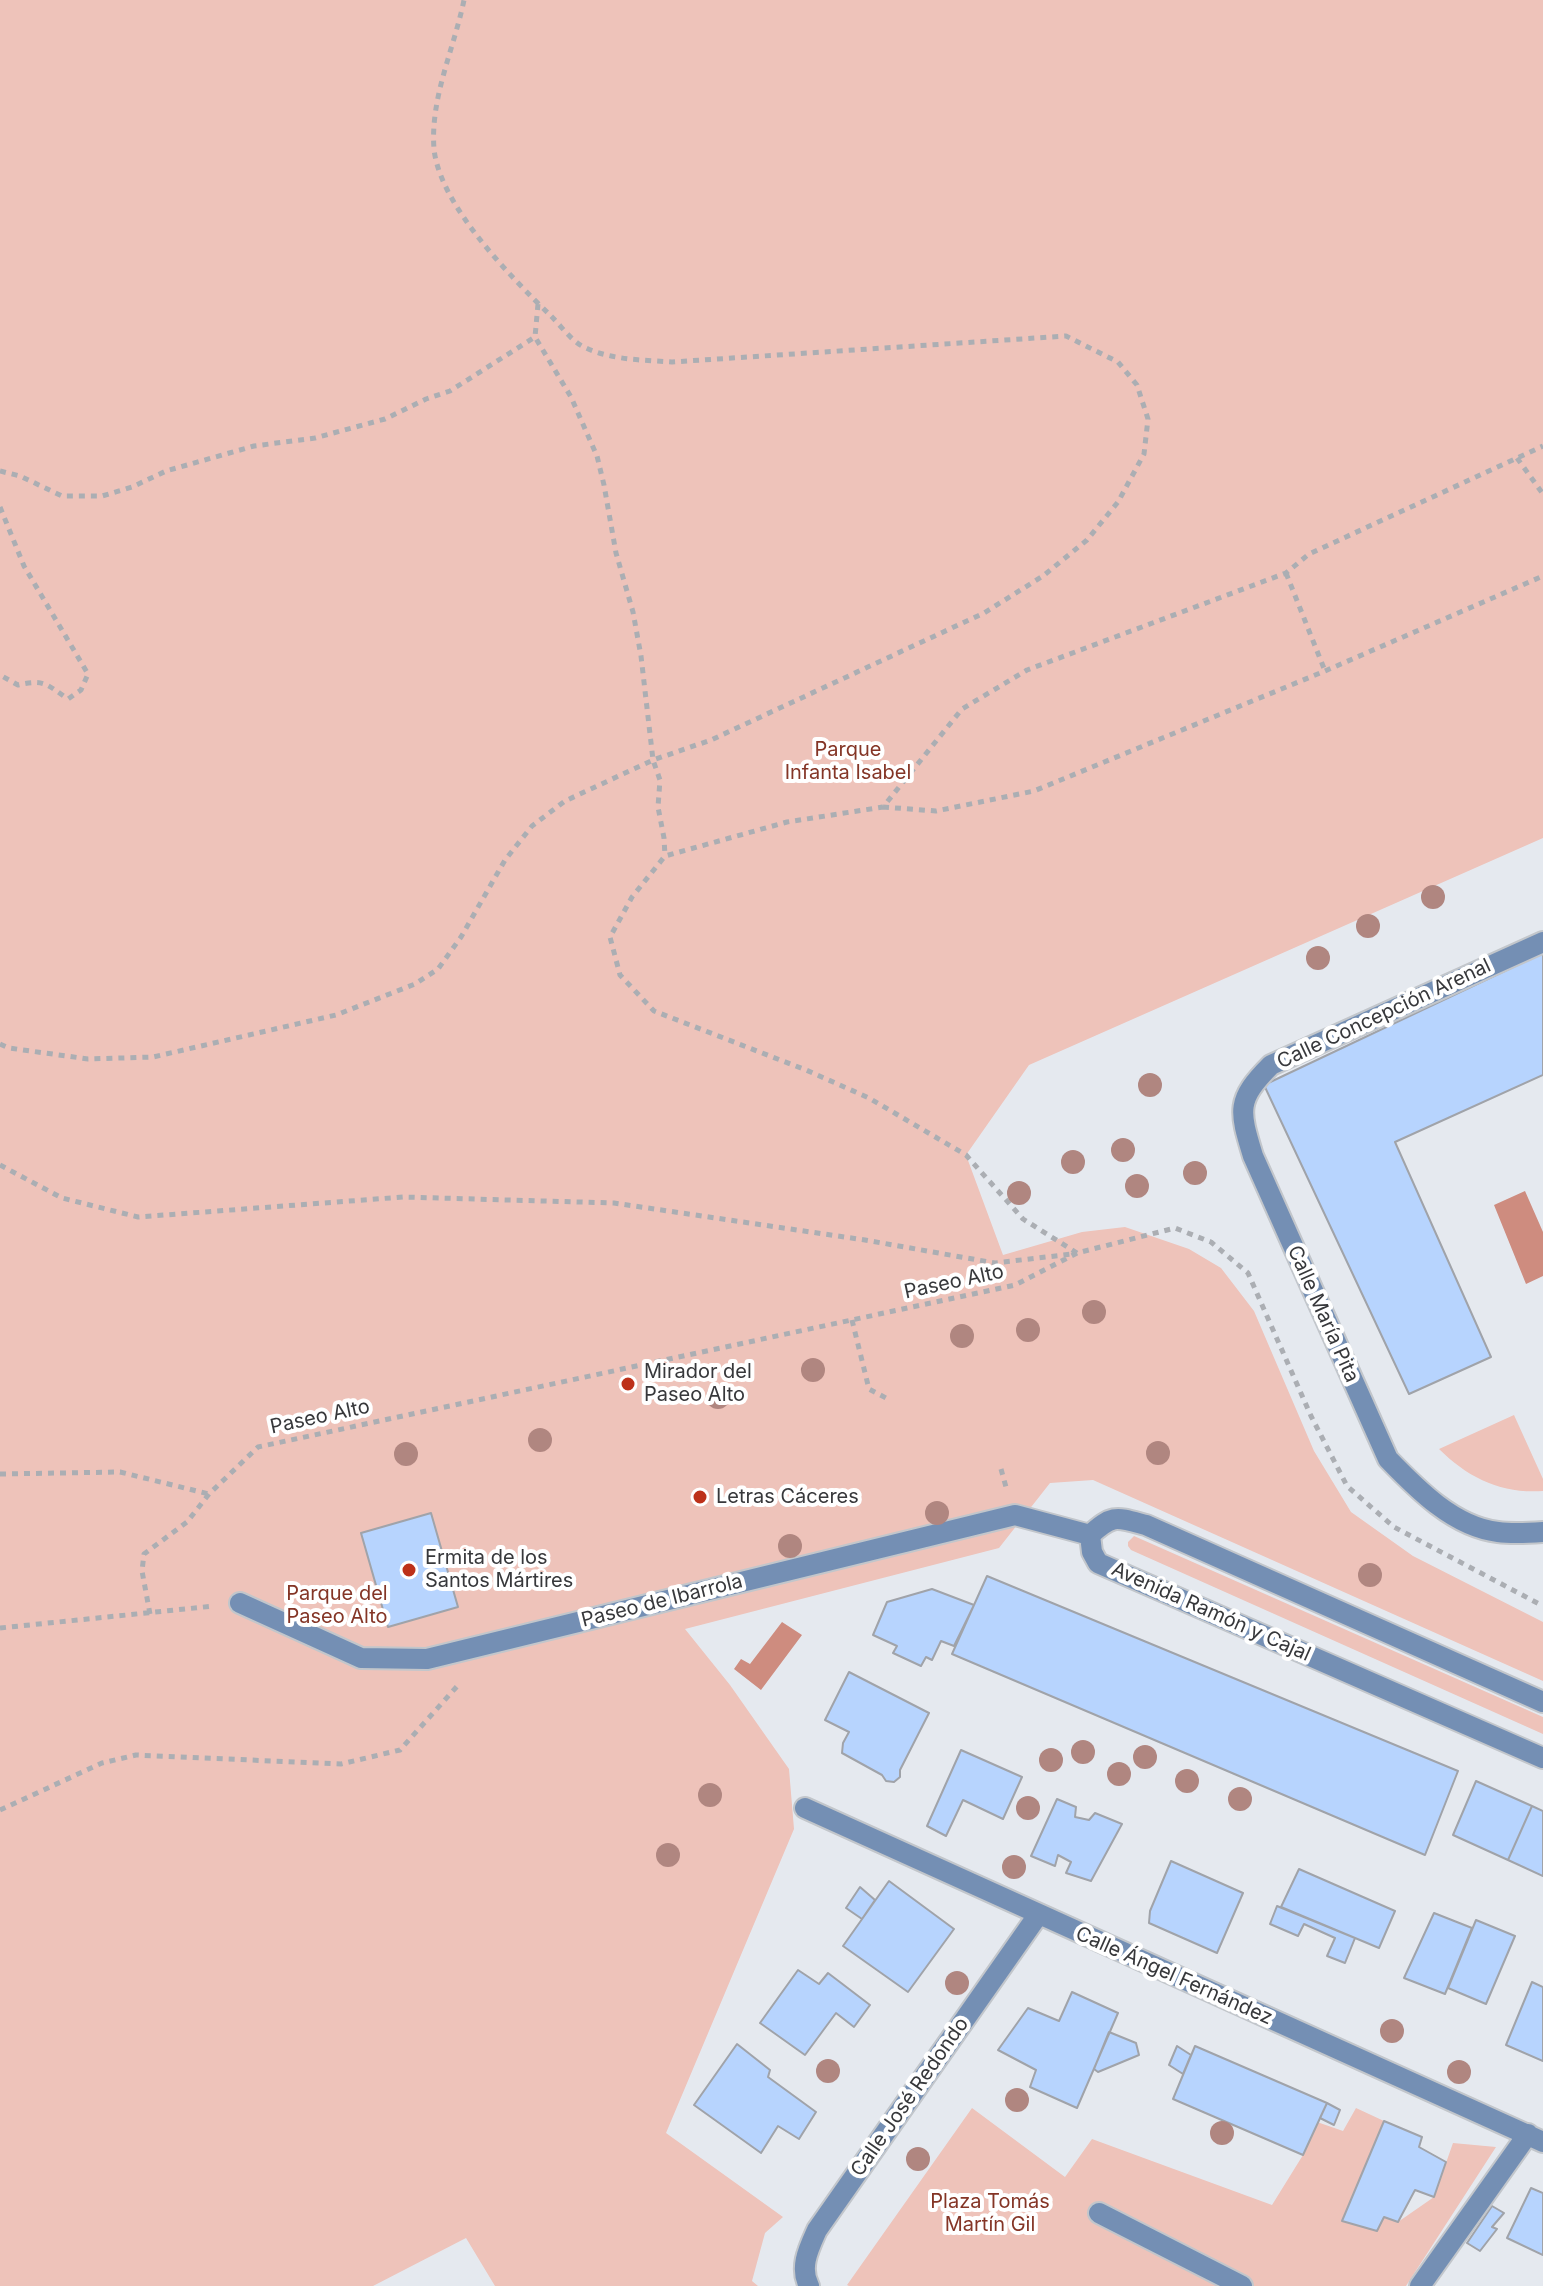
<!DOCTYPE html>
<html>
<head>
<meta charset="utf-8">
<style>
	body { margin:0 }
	canvas { display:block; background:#e5e9ef }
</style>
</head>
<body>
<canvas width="1543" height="2286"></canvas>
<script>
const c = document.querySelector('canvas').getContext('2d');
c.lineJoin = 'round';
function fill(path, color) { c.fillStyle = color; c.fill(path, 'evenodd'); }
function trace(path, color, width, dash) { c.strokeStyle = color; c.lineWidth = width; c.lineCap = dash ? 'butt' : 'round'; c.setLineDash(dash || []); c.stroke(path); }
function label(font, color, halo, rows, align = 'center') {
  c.font = font + ' Inter,sans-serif'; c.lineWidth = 8; c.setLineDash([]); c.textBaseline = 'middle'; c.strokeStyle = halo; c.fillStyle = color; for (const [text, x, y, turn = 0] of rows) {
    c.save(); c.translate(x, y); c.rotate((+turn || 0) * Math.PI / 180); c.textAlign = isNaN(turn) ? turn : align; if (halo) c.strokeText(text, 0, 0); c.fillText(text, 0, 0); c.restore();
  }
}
const green = new Path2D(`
	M0 0H1543V838L1029 1065 966 1155 1003 1255 1082 1232 1125 1227 1189 1249 1221 1268 1254 1311 1314 1451 1351 1512 1413 1556 1543 1622V1681L1093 1480 1050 1483 999 1548 685 1629 730 1685 789 1769 794 1829 666 2133 783 2217 765 2233 752 2281 758 2286H495L466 2238 373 2286H0Z
	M1514 1415 1543 1479V1491C1502 1494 1468 1478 1439 1449Z
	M1134 1536 1543 1717V1734L1131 1550 1128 1546V1542Z
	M972 2108 1065 2177 1092 2139 1272 2205 1303 2155 1317 2122 1343 2131 1356 2108 1384 2121 1342 2220 1376 2231 1384 2217 1398 2222 1434 2197 1453 2143 1496 2147 1406 2286H849L847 2285Z`);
const water = new Path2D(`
	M1525 1191 1543 1232V1276L1526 1284 1494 1205Z
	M782 1622 802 1635 761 1690 734 1669 741 1659 750 1664Z`);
const building = new Path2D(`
	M1543 953V1075L1395 1142 1491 1357 1409 1394 1264 1085Z
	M431 1513 458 1607 388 1627 361 1533Z
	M987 1576 1458 1771 1425 1855 952 1654Z
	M932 1589 974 1605 954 1646 941 1641 932 1660 926 1657 921 1666 893 1653 897 1646 873 1635 887 1602Z
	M849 1672 929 1713 900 1770V1777L894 1782 886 1781 882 1775 842 1753 843 1743 849 1732 825 1720Z
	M961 1750 1022 1777 1003 1819 963 1800 946 1836 927 1826Z
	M1476 1781 1532 1806 1508 1860 1453 1835Z
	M1057 1799 1076 1807 1075 1817 1089 1820 1095 1813 1122 1824 1091 1881 1066 1873 1071 1862 1058 1855 1055 1866 1031 1856Z
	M1532 1806 1543 1811V1876L1508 1860Z
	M1171 1861 1243 1893 1217 1953 1149 1923 1150 1911Z
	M1299 1869 1395 1911 1379 1948 1281 1907Z
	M889 1881 954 1929 908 1992 843 1946Z
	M860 1887 875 1900 862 1919 846 1908Z
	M1277 1906 1355 1938 1345 1963 1327 1956 1335 1938 1304 1924 1298 1936 1270 1924Z
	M1434 1913 1472 1928 1445 1994 1404 1978Z
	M1476 1920 1515 1936 1486 2004 1448 1988Z
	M798 1970 819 1984 828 1973 870 2005 854 2027 836 2013 805 2055 760 2023Z
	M1532 1982 1543 1987V2061L1506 2045Z
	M1072 1992 1118 2013 1077 2108 1030 2087 1036 2070 998 2050 1028 2008 1059 2021Z
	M1109 2032 1136 2043 1139 2055 1098 2072 1094 2069Z
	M737 2044 770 2070 768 2077 816 2112 799 2139 778 2126 761 2153 694 2105Z
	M1177 2046 1191 2055 1183 2074 1169 2065Z
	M1195 2046 1327 2103 1303 2155 1173 2099Z
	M1327 2103 1340 2110 1334 2125 1320 2118Z
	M1384 2121 1422 2137 1419 2147 1446 2162 1434 2197 1415 2190 1398 2222 1384 2217 1377 2231 1342 2221Z
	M1531 2188 1543 2193V2255L1507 2238Z
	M1492 2206 1504 2213 1492 2227 1497 2229 1480 2251 1467 2243Z`);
const path = new Path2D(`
	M538 304 535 337 571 397 597 456 604 485 616 553 633 612 641 656 653 760 660 780 658 807 664 838 665 856
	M1517 458 1543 494
	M0 471 20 476 62 496H102L132 487 166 471 254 446 315 438 385 419 426 399 450 391 535 337
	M0 507 24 566 88 674 81 690 68 699C46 684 44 679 18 685L0 675
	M1286 573 1325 671
	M883 807 936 811 1034 791 1325 671 1543 576
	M0 1044 9 1048 88 1059 153 1057 336 1015 415 984 438 969 461 937 505 860 532 826 565 801 653 760 711 740 984 613 1043 576 1087 540 1118 502 1144 454 1148 419 1137 385 1118 362 1066 336 672 362C642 360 609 360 582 346 571 340 561 326 551 316 511 277 440 206 434 149 430 98 454 49 464 0
	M0 1165 62 1198 138 1217 403 1197 614 1203 865 1240 995 1263 1072 1254
	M1077 1253 1023 1219 966 1155 869 1098 806 1070 654 1011 620 975 610 937 632 897 665 856 787 822 883 807 962 709 1027 670 1286 573 1309 554 1543 446
	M852 1320 869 1389 886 1398
	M1001 1469 1006 1487
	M0 1474 120 1472 209 1494
	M150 1614 142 1571 144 1554 187 1522 209 1494 258 1447 1015 1285 1077 1253 1175 1228 1211 1242 1248 1273 1311 1416 1347 1486 1394 1527 1543 1606
	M0 1628 214 1606
	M0 1810 102 1763 136 1755 341 1764 400 1750 460 1683`);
const minor = new Path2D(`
	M1543 942 1271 1065C1236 1100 1239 1110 1253 1156L1388 1459C1417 1489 1454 1527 1498 1532 1513 1534 1528 1533 1543 1532
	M1090 1535 1092 1552 1098 1563 1543 1758
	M1090 1535C1113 1514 1116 1517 1146 1525L1543 1702
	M240 1603 361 1658 427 1659 1015 1515 1090 1535
	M805 1808 1543 2142
	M1099 2213 1242 2286
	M809 2286C799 2267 809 2248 817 2230L1038 1915
	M1420 2286 1528 2134`);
const trees = [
	[1433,897],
	[1368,926],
	[1318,958],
	[1150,1085],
	[1123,1150],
	[1073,1162],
	[1195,1173],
	[1137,1186],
	[1019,1193],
	[1094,1312],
	[1028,1330],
	[962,1336],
	[813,1370],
	[718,1397],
	[540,1440],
	[1158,1453],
	[406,1454],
	[937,1513],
	[790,1546],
	[1370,1575],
	[1083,1752],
	[1145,1757],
	[1051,1760],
	[1119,1774],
	[1187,1781],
	[710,1795],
	[1240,1799],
	[1028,1808],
	[668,1855],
	[1014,1867],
	[957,1983],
	[1392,2031],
	[828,2071],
	[1459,2072],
	[1017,2100],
	[1222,2133],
	[918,2159]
];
const markers = [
	[628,1384,8,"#bd311a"],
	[700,1497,8,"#bd311a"],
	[409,1570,8,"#bd311a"]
];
const parkNames = [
	["Parque",848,750],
	["Infanta Isabel",848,773],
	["Parque del",337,1594],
	["Paseo Alto",337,1617],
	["Plaza Tomás",990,2202],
	["Martín Gil",990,2225]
];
const streetNames = [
	["Calle Concepción Arenal",1384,1014,-25],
	["Paseo Alto",954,1282,-12],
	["Calle María Pita",1323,1314,66],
	["Paseo Alto",320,1417,-12],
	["Paseo de Ibarrola",662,1601,-14],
	["Avenida Ramón y Cajal",1211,1612,24],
	["Calle Ángel Fernández",1174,1976,24],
	["Calle José Redondo",910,2097,-55]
];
const poiNames = [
	["Mirador del",644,1372],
	["Paseo Alto",644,1395],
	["Letras Cáceres",716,1497],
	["Ermita de los",425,1558],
	["Santos Mártires",425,1581]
];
fill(green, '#eec3ba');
fill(water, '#ce8c7f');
fill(building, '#b7d4fe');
trace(building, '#a0a3a9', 2);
trace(minor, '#c2c6cb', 24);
trace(path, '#abaeb3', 5, [6, 6]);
trace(minor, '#748fb4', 20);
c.fillStyle = '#b08680';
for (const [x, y] of trees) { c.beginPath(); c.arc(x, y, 12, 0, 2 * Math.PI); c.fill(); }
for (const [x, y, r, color] of markers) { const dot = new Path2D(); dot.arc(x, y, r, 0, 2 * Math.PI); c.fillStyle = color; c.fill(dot); trace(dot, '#fff', 3); }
label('20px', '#843526', '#fff', parkNames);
label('20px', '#37383b', '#fff', streetNames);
label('20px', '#37383b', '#fff', poiNames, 'left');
</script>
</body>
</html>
